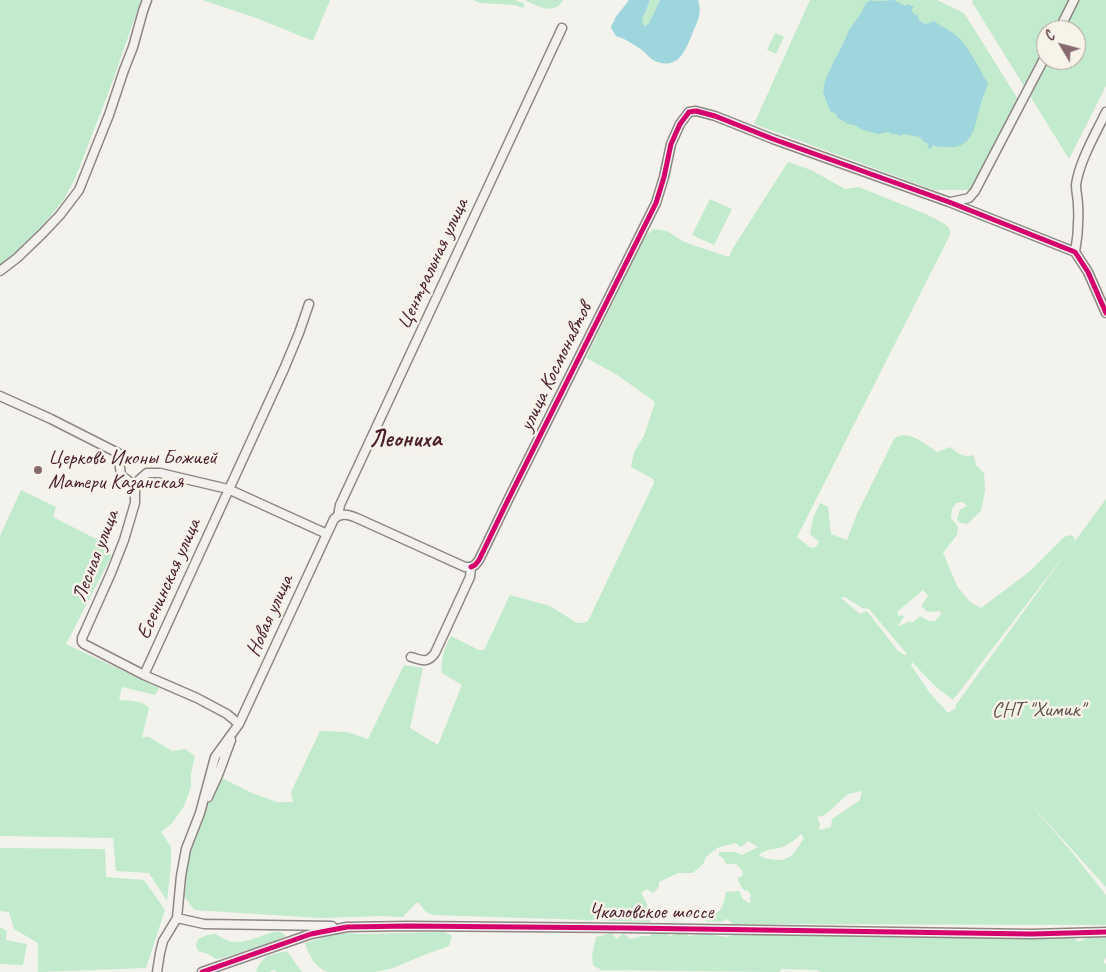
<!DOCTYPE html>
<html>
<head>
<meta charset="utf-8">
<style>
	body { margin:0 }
	#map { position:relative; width:1106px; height:972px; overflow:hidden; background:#f4f2ec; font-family:Caveat,sans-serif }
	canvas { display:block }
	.north { position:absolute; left:1036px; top:20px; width:50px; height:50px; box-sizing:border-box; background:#f7f3e8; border:1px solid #b29e9c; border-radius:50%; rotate:307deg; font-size:14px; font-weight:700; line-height:20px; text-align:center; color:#4a1f2b }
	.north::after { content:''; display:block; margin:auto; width:18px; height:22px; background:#86696f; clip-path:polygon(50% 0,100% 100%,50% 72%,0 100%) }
</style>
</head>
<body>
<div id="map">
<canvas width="1106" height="972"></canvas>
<div class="north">С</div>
</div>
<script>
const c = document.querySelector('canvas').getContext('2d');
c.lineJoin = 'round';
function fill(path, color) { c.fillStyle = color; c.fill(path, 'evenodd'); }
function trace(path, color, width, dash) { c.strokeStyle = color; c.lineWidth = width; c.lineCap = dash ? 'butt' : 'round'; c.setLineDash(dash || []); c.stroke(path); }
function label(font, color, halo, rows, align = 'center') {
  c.font = font + ' Caveat,sans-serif'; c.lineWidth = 5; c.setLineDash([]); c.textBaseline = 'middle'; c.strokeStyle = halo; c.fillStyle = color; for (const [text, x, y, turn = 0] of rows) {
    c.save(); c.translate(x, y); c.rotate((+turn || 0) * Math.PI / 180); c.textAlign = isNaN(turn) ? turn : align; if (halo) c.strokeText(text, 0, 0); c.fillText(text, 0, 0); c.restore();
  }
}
const green = new Path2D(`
	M0 0H141L112 83 75 179 64 199 29 243 0 267Z
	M202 0H330L313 41 259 19Z
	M474 0H515L525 4 523 8 514 5 479 3Z
	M525 0H563C555 16 536 6 525 0Z
	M650 0H660L649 23 645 26 641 23 643 16 645 13Z
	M810 0H937L964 13 1018 99 971 190H934L754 124Z
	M973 0H1106V86L1069 159 972 2ZM1046 30H1076V60H1046Z
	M775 33 784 37 776 54 767 50Z
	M788 162 811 170 845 189 859 187 928 215 945 224 950 229V235L797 537 811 548 816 547 819 542 810 534 813 518 820 503 828 507 831 534 847 540 857 514 894 439C908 428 924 443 937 452L950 447C958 453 963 458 972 455L974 457 976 465 984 473 985 491 981 511 967 524 960 523 957 519 960 510 967 506 963 502 956 503 952 509 951 518 958 527 957 535 943 553 957 586 970 602 981 608 1029 572 1064 537 1070 535 1074 537 1075 541 1106 499V887L1024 797 1071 851 1106 895V925L733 924 727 919 721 922 705 921C708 917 711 917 715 914 724 909 724 901 726 892L739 891 743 899 749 903H751L750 898 751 895 748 891 744 890 739 883 738 878 743 875 742 870 736 864H726L723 858 719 856V852H735L742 855 758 847 748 841 741 847 735 843 717 848 706 857 703 864 693 873H678L659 882C660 888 657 889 653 893L647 889 641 893 646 902 647 907 643 913 651 918 650 922 433 915 426 912 418 902C415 903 407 913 403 917L381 916 321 918 194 910 183 894 189 851 206 806 220 777 252 793 277 802H293L291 792 320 731 347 732 368 739 404 665 423 668 410 728 438 745 462 685 442 673C440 660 445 647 451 636L479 650H484L510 595 550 606 577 623H583L588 621 654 483 653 479 631 467 634 452 644 436 655 402 616 374 586 358 646 235 654 229 667 231 684 242 729 257 733 248ZM1069 549 955 706 956 708 948 713 929 692 911 665 912 662 936 687 953 700ZM923 590 928 596 921 606 928 612 940 611 941 614 935 621H929L920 616 912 623 910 621 897 627 904 617 903 615 899 616 897 612ZM845 597 862 608 869 609 907 654 905 655 898 651 867 611 860 614 841 598ZM862 791 860 800 832 819 831 827 819 830 820 824 817 817 825 815 848 794ZM801 834 804 838C794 853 791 863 770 859 765 858 763 858 759 855 765 849 771 850 779 848 788 846 795 840 801 834Z
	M710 199 732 209 714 245 692 235Z
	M21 490 56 507 53 517 100 541 110 551 111 557 66 644 159 688 155 695 122 687 119 700C129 701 143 700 149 708L142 737H149L172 751 185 749 195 756 191 774V787L184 806 172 823 161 832 171 847V865L167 901 149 873 116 871 113 838 0 836V536Z
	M0 848 105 849 106 877 144 880 165 910 146 968 38 972V943L14 929 9 912 0 911Z
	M0 927 7 931 6 940 27 944 23 965 0 964Z
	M653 931H667L670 937 672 935 685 932 688 936 707 934 727 937 736 932 1065 936 1073 937 1078 942 1090 937H1106V957L1103 962 1106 964V972H821L817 970 782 969 779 972 601 970 593 965 592 956 596 937 611 933 617 939 623 933 630 939 642 936H650Z
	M275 932H281L286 936 273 942 222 958 216 959 208 954 198 951 196 945 198 939 207 935 216 934C238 951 252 937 275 932Z
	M444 932 452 936 449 946 429 953 393 968 375 972H329C315 968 309 956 305 943L338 933 361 934Z
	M287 951C293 958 296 966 303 972H277L274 970 269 972H256C263 954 269 955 287 951Z`);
const water = new Path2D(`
	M629 0H650L645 13 643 16 642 23 645 26 649 23 660 0H698C703 14 696 24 691 37 684 54 676 70 655 61 650 59 647 54 643 51 635 45 626 39 616 36L611 28 612 24 614 22 615 18Z
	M871 0C879 3 885 0 893 0 897 1 901 4 905 6L908 4 914 7 911 10 916 16 918 14C918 20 920 22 926 24L934 21C941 27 950 30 957 36 970 49 979 68 988 84 985 92 981 101 979 110 975 128 971 149 948 147 942 146 938 148 933 145L930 149 927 147 929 144 924 142 920 137 903 134 901 136 896 134H892L889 132 878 134 863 130 854 125 848 124 838 118 836 114 830 111 823 92 825 81 831 67 843 44 849 30 861 13 866 3Z`);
const minor = new Path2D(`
	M1059 30 1074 0
	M951 202 969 198 975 191 1046 55
	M1075 252C1078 236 1079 221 1078 205 1078 198 1076 192 1076 185 1079 162 1096 133 1106 112
	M0 271 17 258 43 233 60 215 79 190 109 115 124 70 133 47 143 11 147 0
	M0 396 51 419 118 453 121 475 135 486
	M135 486V503L124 540 111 573 82 638V642L84 644 144 675 197 698 227 714 239 724
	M135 486 139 480 147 473H160L228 489 327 534
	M338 516 340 505 562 28
	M338 516C346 513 352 516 359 519L465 567H471
	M471 567 475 565 479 560 508 500 656 203 664 177 671 144 680 124 689 112 696 111 715 116 773 139 949 202 1075 252 1088 272 1106 313
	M411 657C422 660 427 664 435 653L470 577 471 567
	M144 675 284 369 299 333 309 304
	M208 797 218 775 231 740
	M177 918 204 924 332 926
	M157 972 160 953 163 941 177 918 181 876 186 849 200 813 215 757 239 724 327 534 334 519 338 516
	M202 972 311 934 347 927 408 926 628 928 1031 934 1106 932`);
const cycleway = new Path2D(`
	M471 567 475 565 479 560 508 500 656 203 664 177 671 144 680 124 689 112 696 111 715 116 773 139 949 202 1075 252 1088 272 1106 313
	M202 972 311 934 347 927 408 926 628 928 1031 934 1106 932`);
const markers = [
	[38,470,5,"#86696f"]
];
const streetNames = [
	["Центральная улица",433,264,-65],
	["улица Космонавтов",556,367,-64],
	["Лесная улица",96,556,-69],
	["Есенинская улица",169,579,-66],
	["Новая улица",270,616,-66],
	["Чкаловское шоссе",651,912]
];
const poiNames = [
	["Церковь Иконы Божией",48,458],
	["Матери Казанская",48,482]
];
const parkNames = [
	["СНТ \"Химик\"",1038,710]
];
const quarterNames = [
	["Леониха",405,440]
];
fill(green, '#c2eacc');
fill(water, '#9fd5dd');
trace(minor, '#8f8685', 11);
trace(minor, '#f2f1ed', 8);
trace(cycleway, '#d6006c', 5);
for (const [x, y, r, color] of markers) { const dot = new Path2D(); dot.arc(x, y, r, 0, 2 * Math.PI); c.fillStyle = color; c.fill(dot); trace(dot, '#f7f3e8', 2); }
label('21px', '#4a1f2b', '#f7f3e8', streetNames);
label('21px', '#4a1f2b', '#f7f3e8', poiNames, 'left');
label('21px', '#5e504c', '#f7f3e8', parkNames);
label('bold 24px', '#4a1f2b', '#f7f3e8', quarterNames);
</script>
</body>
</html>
